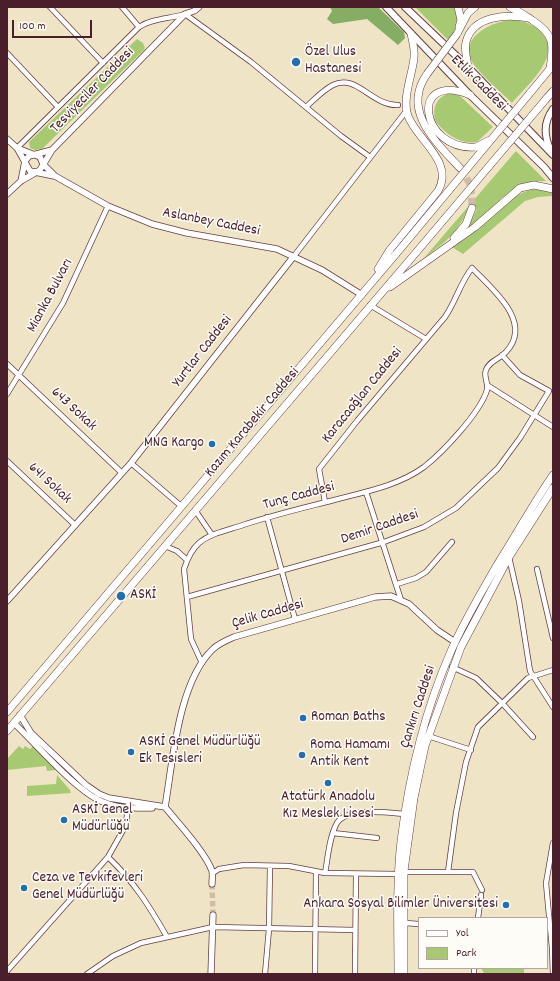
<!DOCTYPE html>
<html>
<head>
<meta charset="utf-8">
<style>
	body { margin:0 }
	#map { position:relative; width:560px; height:981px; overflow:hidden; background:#f0e4c6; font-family:Dekko,sans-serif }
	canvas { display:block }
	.frame { position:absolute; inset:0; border:8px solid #4a1f2b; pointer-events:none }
	.legend { position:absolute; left:418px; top:917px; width:130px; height:52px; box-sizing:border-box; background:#fdfcf7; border:1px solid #b5a4a5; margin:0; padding:5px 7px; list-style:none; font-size:12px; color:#4a1f2b }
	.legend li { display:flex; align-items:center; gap:8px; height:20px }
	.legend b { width:20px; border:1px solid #b5a4a5 }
	.scale { position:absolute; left:12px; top:20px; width:80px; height:18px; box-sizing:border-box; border:2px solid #4a1f2b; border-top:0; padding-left:5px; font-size:12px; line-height:14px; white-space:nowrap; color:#4a1f2b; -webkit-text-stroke:3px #fdfcf7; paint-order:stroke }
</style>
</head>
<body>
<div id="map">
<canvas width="560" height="981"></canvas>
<div class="frame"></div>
<ul class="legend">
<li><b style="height:5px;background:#fff"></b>Yol</li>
<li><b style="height:11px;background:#a7c971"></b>Park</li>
</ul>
<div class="scale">100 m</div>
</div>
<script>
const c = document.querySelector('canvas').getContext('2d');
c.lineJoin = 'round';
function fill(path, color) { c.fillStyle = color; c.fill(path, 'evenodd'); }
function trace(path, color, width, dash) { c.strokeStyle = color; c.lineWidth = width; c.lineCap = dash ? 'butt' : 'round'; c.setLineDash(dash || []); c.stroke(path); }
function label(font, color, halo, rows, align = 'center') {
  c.font = font + ' Dekko,sans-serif'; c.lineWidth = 3; c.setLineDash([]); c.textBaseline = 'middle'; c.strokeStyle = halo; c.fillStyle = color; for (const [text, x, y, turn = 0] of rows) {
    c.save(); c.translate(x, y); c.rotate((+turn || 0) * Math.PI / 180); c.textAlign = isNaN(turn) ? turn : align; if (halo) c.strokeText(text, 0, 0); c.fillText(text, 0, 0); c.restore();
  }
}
const green = new Path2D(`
	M415 7H454C462 19 456 30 448 40Z
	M512 20C524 21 536 24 544 36 560 59 526 86 512 103 500 91 485 79 475 66 455 40 490 21 512 20Z
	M137 39 143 43 145 48 144 50 42 149 35 150 30 148 29 142Z
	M451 93 460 96 493 127 477 142C460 145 446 134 436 122 431 108 437 96 451 93Z
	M516 151 546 181C506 181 498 208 468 228L477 209 468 208C458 233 446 242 424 258Z
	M537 189 552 193V196L538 197 525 201 463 254 452 247C459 243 466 238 473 233 492 218 511 191 537 189Z
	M19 746 23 749 25 746 30 749 33 746 56 770 47 771 46 766 7 770V759Z
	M57 775 70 790 71 793 27 796V786L56 784Z
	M481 968H524V974H487L484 973Z`);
const forest = new Path2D(`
	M330 7H378L404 32 405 38 398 45 367 19 333 24 327 19 332 11Z`);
const tertiaryTunnel = new Path2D(`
	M212 884 213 915`);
const primaryTunnel = new Path2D(`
	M461 169 471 186 472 208`);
const minor = new Path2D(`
	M50 7 103 63
	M122 7 139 27
	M7 53 57 106
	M307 106C315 99 323 90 333 85 356 73 372 106 398 105
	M17 148 139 27C153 18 169 19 185 14L251 62 341 136 370 157
	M294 256 407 110
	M370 305 426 339
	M7 364 122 473
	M487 385 553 427
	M7 394 63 303 108 206
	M7 461 75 525
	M131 463 181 506
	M366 492 401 600
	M195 510 212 535
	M267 517 295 619
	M165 546 177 551 187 560
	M509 557 519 601 530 671 553 707
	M537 569 553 638
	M397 584 416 578 426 572 452 542
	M187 597 384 542 424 527 456 508 498 468 520 438 549 391 520 375 502 355
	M202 663 191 639 184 569C187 560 192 549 199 543 211 533 228 530 243 525 273 515 303 508 334 500 364 492 398 486 424 467 443 452 480 413 487 390 489 384 483 376 486 370 490 360 499 360 506 352 534 322 492 289 472 268 460 283 456 301 445 317L357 421 319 469 325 502
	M452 667 476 678 502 703 533 737
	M428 736 471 750
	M333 833 377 838
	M108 857C135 883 148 904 167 937
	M404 872H473L482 890
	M448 872 456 813 466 762 478 727 528 678 553 670
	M213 873 219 869 244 865 289 866 325 873 398 874
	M325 873C328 858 329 837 337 823 347 807 390 813 405 814
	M478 918 481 895
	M405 923 419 924
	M7 971 108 857 126 825 128 805
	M87 974 113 956 141 943 213 927 355 930
	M265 974 269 929 270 866
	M315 974 316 872
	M355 974 356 875
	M474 974V968
	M553 974 552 948 546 883 553 843`);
const tertiary = new Path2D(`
	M7 139 17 148 40 157 43 164 55 176 108 206 152 224 187 233 277 249 322 270 362 295
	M17 148 30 171 54 176
	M21 181 25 161 29 156 52 150
	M7 194 21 181 40 170 52 150 185 14 194 11 199 7
	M7 601 131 463 294 256
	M20 715 31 733 86 785 99 794 109 798 165 807C178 823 206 853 212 871 213 875 212 880 212 884
	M14 723C36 744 77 792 103 802 119 809 135 808 152 808
	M165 807C173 761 178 682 213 649 218 644 227 640 234 637L375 597 391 596 409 604 437 630 455 642
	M211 974 213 915`);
const secondary = new Path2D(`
	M386 7 470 95 544 167 553 178
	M405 7 468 67 553 155
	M551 151C544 136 543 123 553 109`);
const primary = new Path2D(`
	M458 7 461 20 459 27
	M510 7C518 11 525 15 532 20 554 34 554 44 550 68
	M457 34 468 13 475 7
	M468 67C467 59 464 50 466 42 473 15 507 14 529 18
	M427 74C401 111 436 142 460 168
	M530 93 553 65
	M470 95C408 70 420 151 476 147
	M546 99 553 91
	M454 238 466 224 472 208
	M378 269 389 251 438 191C455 162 417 140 408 116 402 98 412 76 414 58 415 50 413 42 411 34
	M390 287 475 227 520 188 534 185 553 189
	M7 712 396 254
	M7 731 408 262
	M398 974C398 930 396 885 401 841 409 776 425 710 451 651 464 621 481 593 497 565 516 535 533 504 553 475
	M404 974V871L414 798 425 746 461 647 509 557 553 488`);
const primaryBridge = new Path2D(`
	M427 74 457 34
	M476 147 490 140
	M396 254 530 93
	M408 262 546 99`);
const markers = [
	[296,62,5,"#1f6fb2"],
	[212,444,4,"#1f6fb2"],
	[121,596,5,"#1f6fb2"],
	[303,718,4,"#1f6fb2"],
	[131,752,4,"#1f6fb2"],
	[302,755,4,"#1f6fb2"],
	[328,783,4,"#1f6fb2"],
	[64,820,4,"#1f6fb2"],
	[24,888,4,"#1f6fb2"],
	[506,905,4,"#1f6fb2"]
];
const poiNames = [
	["Özel Ulus",305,53],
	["Hastanesi",305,70],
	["MNG Kargo",204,444,"right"],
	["ASKİ",130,596],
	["Roman Baths",311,718],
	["ASKİ Genel Müdürlüğü",139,743],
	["Ek Tesisleri",139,760],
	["Roma Hamamı",310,746],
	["Antik Kent",310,763],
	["Atatürk Anadolu",328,798,"center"],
	["Kız Meslek Lisesi",328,815,"center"],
	["ASKİ Genel",72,811],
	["Müdürlüğü",72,828],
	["Ceza ve Tevkifevleri",32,879],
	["Genel Müdürlüğü",32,896],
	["Ankara Sosyal Bilimler Üniversitesi",498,905,"right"]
];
const streetNames = [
	["Etlik Caddesi",478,84,45],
	["Tesviyeciler Caddesi",93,91,-46],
	["Aslanbey Caddesi",211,223,11],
	["Mianka Bulvarı",51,296,-62],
	["Yurtlar Caddesi",203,352,-52],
	["Karacaoğlan Caddesi",363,396,-51],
	["643 Sokak",73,410,43],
	["Kazım Karabekir Caddesi",253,423,-50],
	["641 Sokak",49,484,43],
	["Tunç Caddesi",299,497,-15],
	["Demir Caddesi",380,528,-19],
	["Çelik Caddesi",268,615,-16],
	["Çankırı Caddesi",419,707,-72]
];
fill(green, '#a7c971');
fill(forest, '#85ad63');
trace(tertiaryTunnel, '#cfbda7', 5.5, [5.5, 3]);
trace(primaryTunnel, '#cfbda7', 7, [7, 3.5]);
trace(minor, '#633d42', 6);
trace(tertiary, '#633d42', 7);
trace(secondary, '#633d42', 8);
trace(primary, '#633d42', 8);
trace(minor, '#fff', 4.5);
trace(tertiary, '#fff', 5.5);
trace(secondary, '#fff', 6);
trace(primary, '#fff', 7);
trace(primaryBridge, '#633d42', 8, []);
trace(primaryBridge, '#fff', 7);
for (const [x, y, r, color] of markers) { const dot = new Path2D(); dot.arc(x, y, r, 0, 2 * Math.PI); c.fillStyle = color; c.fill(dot); trace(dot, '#fdfcf7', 1.5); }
label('15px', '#4a1f2b', '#fdfcf7', poiNames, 'left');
label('15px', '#4a1f2b', '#fdfcf7', streetNames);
</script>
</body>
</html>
